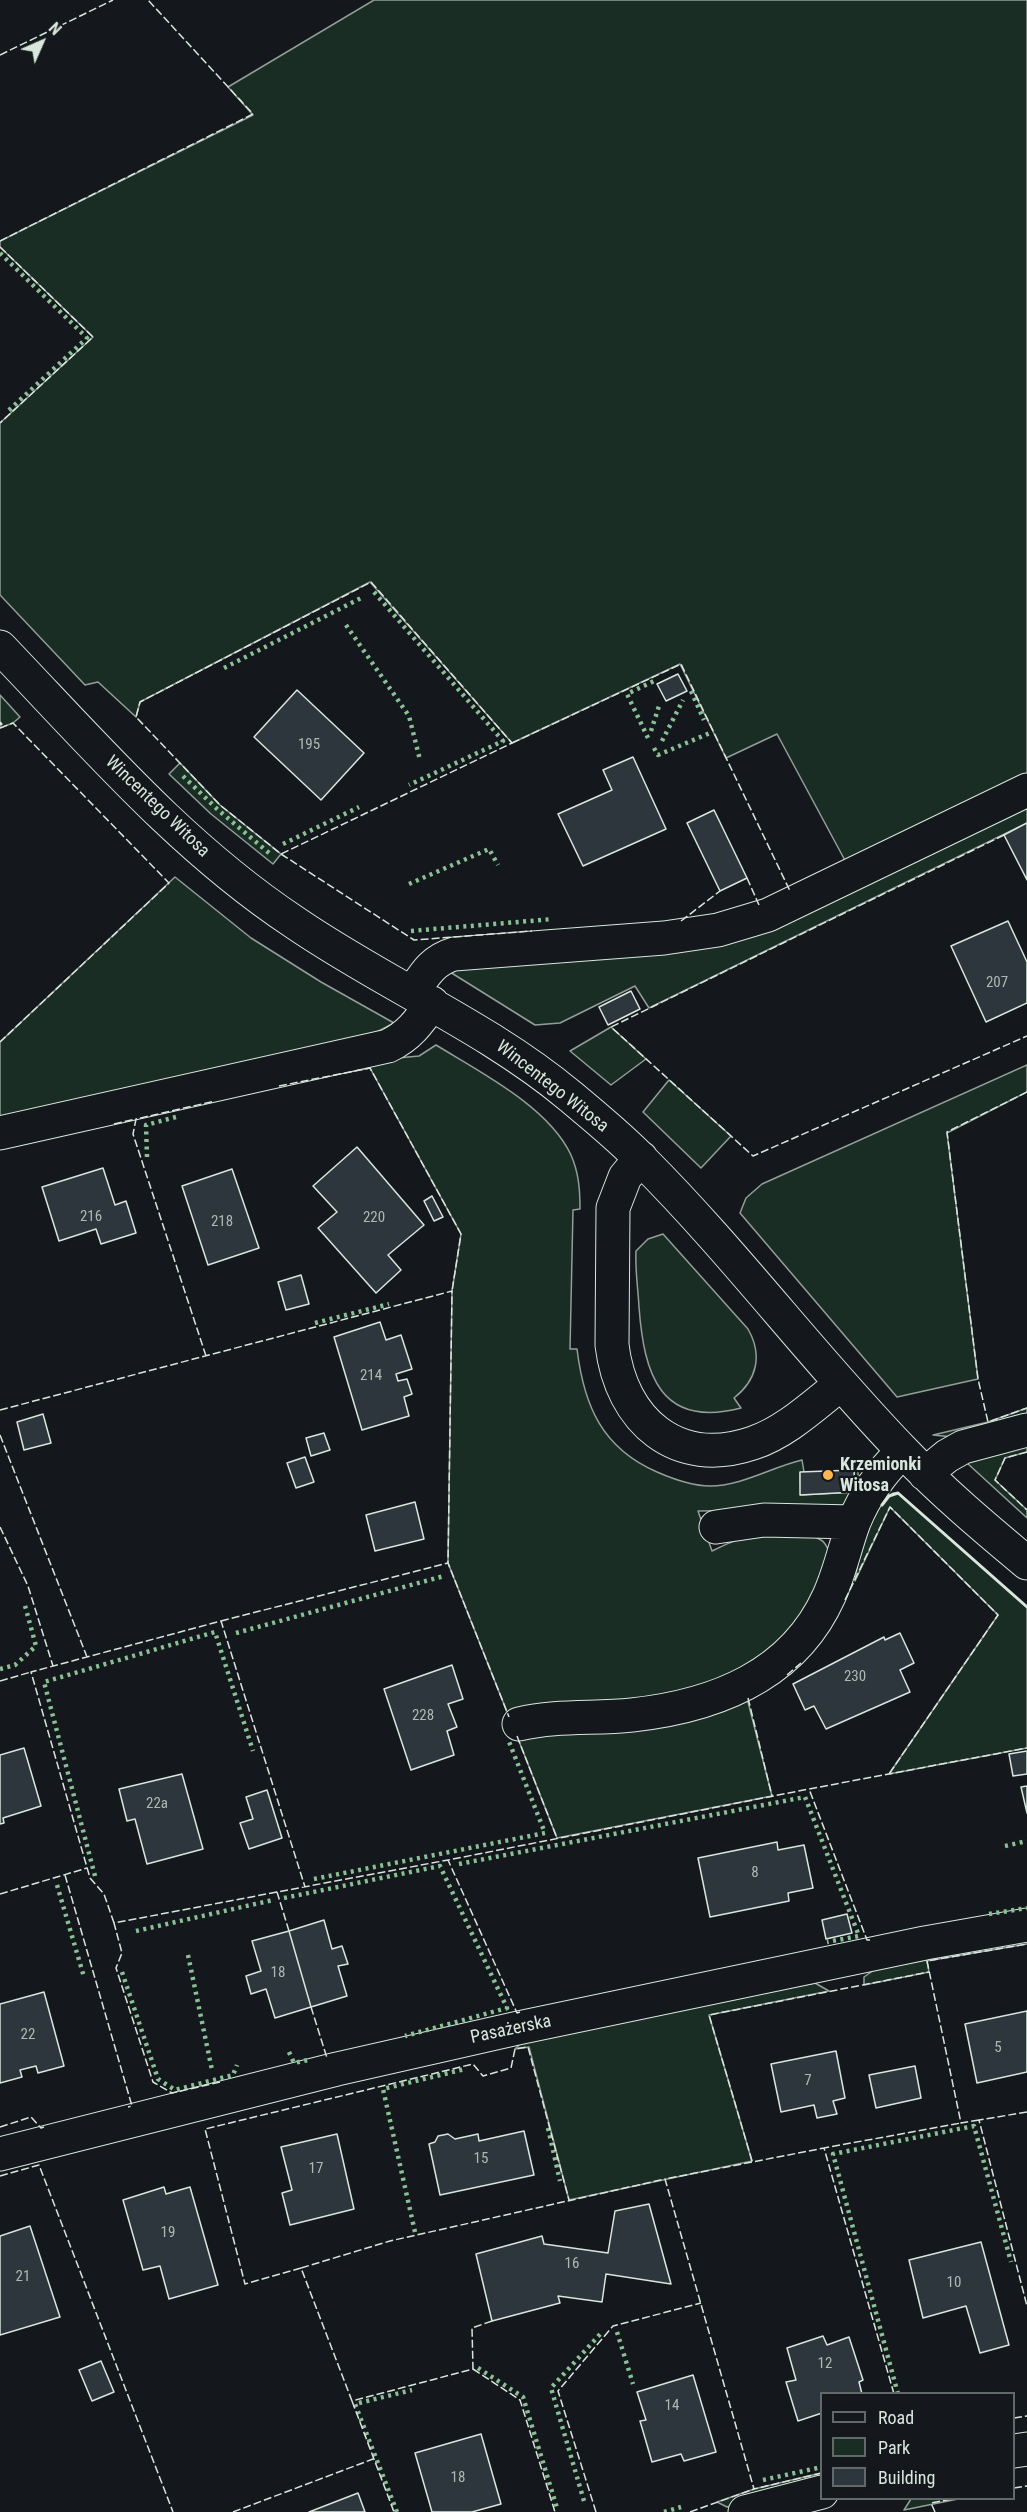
<!DOCTYPE html>
<html>
<head>
<meta charset="utf-8">
<style>
	body { margin:0 }
	#map { position:relative; width:1027px; height:2512px; overflow:hidden; background:#14181c; font-family:"Roboto Condensed",sans-serif }
	canvas { display:block }
	.legend { position:absolute; left:820px; top:2392px; width:195px; height:108px; box-sizing:border-box; background:#14181c; border:2px solid #626a69; margin:0; padding:8px 10px; list-style:none; font-size:18px; color:#d8e6dc }
	.legend li { display:flex; align-items:center; gap:12px; height:30px }
	.legend b { width:30px; border:2px solid #626a69 }
	.north { position:absolute; left:12px; top:12px; width:60px; height:60px; -webkit-text-stroke:4px #14181c; paint-order:stroke; rotate:45deg; font-size:16px; font-weight:700; line-height:24px; text-align:center; color:#d8e6dc }
	.north::after { content:''; display:block; margin:auto; width:21px; height:27px; background:#d8e6dc; clip-path:polygon(50% 0,100% 100%,50% 72%,0 100%) }
</style>
</head>
<body>
<div id="map">
<canvas width="1027" height="2512"></canvas>
<ul class="legend">
<li><b style="height:8px;background:#14181c"></b>Road</li>
<li><b style="height:16px;background:#1a2d24"></b>Park</li>
<li><b style="height:16px;background:#2c363c"></b>Building</li>
</ul>
<div class="north">N</div>
</div>
<script>
const c = document.querySelector('canvas').getContext('2d');
c.lineJoin = 'round';
function fill(path, color) { c.fillStyle = color; c.fill(path, 'evenodd'); }
function trace(path, color, width, dash) { c.strokeStyle = color; c.lineWidth = width; c.lineCap = dash ? 'butt' : 'round'; c.setLineDash(dash || []); c.stroke(path); }
function label(font, color, halo, rows, align = 'center') {
  c.font = font + ' "Roboto Condensed",sans-serif'; c.lineWidth = 4.5; c.setLineDash([]); c.textBaseline = 'middle'; c.strokeStyle = halo; c.fillStyle = color; for (const [text, x, y, turn = 0] of rows) {
    c.save(); c.translate(x, y); c.rotate((+turn || 0) * Math.PI / 180); c.textAlign = isNaN(turn) ? turn : align; if (halo) c.strokeText(text, 0, 0); c.fillText(text, 0, 0); c.restore();
  }
}
const green = new Path2D(`
	M374 0H1027V780L848 866 777 734 726 758 680 664 512 743 370 582 140 702 136 717 98 682 85 685 0 595V423L93 337 0 247V241L253 115 228 87Z
	M0 695 20 717 13 723 0 728Z
	M180 763 220 805 281 854 273 864 211 814 169 774Z
	M1027 796V823L649 1008 635 986 560 1023 535 1025 450 972 477 962 666 948Z
	M175 877 251 938 321 982 394 1023 373 1034 0 1118V1042Z
	M611 1027 646 1059 611 1085 570 1051Z
	M436 1045C480 1072 549 1107 571 1155 579 1173 580 1191 580 1209L573 1210 570 1349H577C584 1406 602 1448 657 1472 673 1479 692 1486 710 1486 741 1486 772 1467 802 1460L804 1472 800 1473 801 1495 854 1492V1470H858V1492L846 1504 830 1509 698 1511 712 1551C741 1536 790 1520 821 1540 827 1543 830 1554 833 1560L786 1643 705 1693 509 1717 448 1563 452 1291 461 1234 370 1068 288 1084 365 1061 419 1056Z
	M1027 1065V1092L947 1133 978 1379 897 1397 740 1213 746 1198 762 1184Z
	M669 1080 731 1136 701 1168 643 1112Z
	M663 1234 748 1329C763 1355 757 1380 734 1398L741 1408C660 1429 644 1374 639 1307 638 1288 635 1270 636 1251L648 1239Z
	M1027 1408V1420L953 1437 933 1435 988 1422Z
	M1027 1439V1452L1005 1458 995 1480 1027 1510V1518L967 1463Z
	M893 1493H898L1027 1607V1748L889 1774 998 1615 890 1507 855 1581C859 1552 867 1512 893 1493Z
	M747 1698 772 1796 557 1838 515 1731Z
	M1027 1940V1944L927 1961 929 1972 864 1985V1977L874 1970Z
	M815 1983 829 1991 709 2015 752 2161 569 2200 529 2047 515 2049 524 2040Z
	M821 2473V2481L727 2507 717 2502 754 2489Z
	M911 2499V2498L958 2499 904 2510Z`);
const building = new Path2D(`
	M678 674 687 691 666 701 657 684Z
	M297 690 364 753 321 800 254 737Z
	M633 757 666 829 583 866 558 814 612 790 603 770Z
	M714 810 747 878 720 891 687 823Z
	M1027 823V880L1004 835Z
	M1008 921 1027 962V1003L986 1022 951 946Z
	M631 991 640 1009 608 1025 599 1007Z
	M357 1147 424 1225 388 1255 401 1270 376 1293 318 1228 337 1212 313 1186Z
	M103 1168 115 1205 126 1201 136 1233 101 1244 96 1229 59 1241 42 1187Z
	M232 1169 259 1248 208 1265 182 1186Z
	M432 1196 443 1217 434 1221 424 1201Z
	M301 1275 309 1304 286 1310 278 1282Z
	M380 1322 386 1340 401 1335 412 1369 396 1374 398 1381 407 1379 412 1394 404 1397 409 1416 362 1430 334 1337Z
	M43 1414 51 1443 24 1450 17 1422Z
	M324 1433 330 1450 311 1456 306 1438Z
	M305 1457 314 1482 296 1488 287 1463Z
	M854 1470 855 1492 800 1495V1472Z
	M415 1502 424 1539 375 1551 366 1515Z
	M900 1633 914 1663 900 1670 910 1692 826 1729 814 1706 805 1710 793 1684 884 1637 885 1640Z
	M452 1665 463 1699 448 1704 457 1727 447 1731 454 1755 411 1770 384 1689Z
	M24 1748 41 1806 3 1818 4 1823 0 1824V1755Z
	M1027 1751V1774L1013 1776 1009 1754Z
	M182 1774 203 1849 147 1864 135 1819 127 1821 119 1789Z
	M1027 1786V1813L1021 1787Z
	M267 1790 282 1838 249 1849 240 1823 253 1819 246 1797Z
	M777 1842 778 1850 804 1845 813 1888 788 1893 789 1901 710 1917 698 1858Z
	M847 1914 852 1933 826 1939 822 1920Z
	M324 1920 332 1949 342 1946 348 1964 338 1966 347 1996 311 2007 289 1931Z
	M289 1931 311 2007 275 2018 266 1989 251 1994 246 1976 261 1971 252 1941Z
	M44 1992 64 2066 38 2073 36 2066 20 2070 22 2077 0 2083V2004Z
	M1027 2011V2072L977 2083 965 2024Z
	M836 2051 845 2098 833 2101 837 2114 817 2118 814 2105 781 2112 771 2064Z
	M915 2066 921 2098 876 2108 869 2075Z
	M524 2131 534 2175 440 2195 429 2144 435 2142 438 2136 448 2134 455 2139 478 2134 479 2141Z
	M337 2134 354 2209 290 2225 282 2193 292 2190 281 2147Z
	M164 2187 166 2194 190 2187 218 2285 169 2299 160 2266 143 2270 123 2200Z
	M649 2204 671 2284 606 2274 602 2302 558 2296 560 2303 492 2321 476 2254 542 2236 544 2244 608 2253 615 2211Z
	M30 2226 60 2317 0 2335V2236Z
	M981 2242 1009 2345 980 2353 966 2306 923 2318 909 2260Z
	M823 2336 827 2345 849 2337 863 2380 859 2382 862 2394H822V2413L798 2421 786 2382 796 2380 787 2348Z
	M101 2361 114 2392 92 2401 79 2370Z
	M693 2375 716 2452 684 2461 681 2454 652 2462 640 2421 646 2420 637 2392Z
	M481 2434 501 2504 472 2512H432L415 2453Z
	M358 2493 365 2512H309Z`);
const minor = new Path2D(`
	M0 647C93 744 181 847 294 922 384 984 486 1026 570 1096 595 1117 621 1138 643 1161 735 1253 813 1358 903 1451 941 1491 985 1528 1027 1563
	M413 992C425 974 433 960 454 954L664 938 718 930 768 915 1027 790
	M0 1133 388 1046C409 1036 419 1022 432 1003
	M641 1158 625 1177 613 1208 612 1345C621 1421 677 1469 753 1443 786 1432 814 1405 841 1384
	M925 1474 947 1456 963 1447 1027 1430
	M716 1527 764 1520 854 1522
	M519 1724C557 1715 594 1719 632 1715 715 1706 793 1676 829 1596 840 1572 845 1546 854 1522 865 1495 882 1471 903 1451
	M0 2154 337 2069 518 2028 925 1943 1027 1925
	M1014 2451 1027 2449
	M745 2512 822 2492`);
const hedge = new Path2D(`
	M0 253 87 338 7 412
	M374 592 503 741 409 785
	M346 625 409 716 420 760
	M224 668 363 597
	M691 691 704 720
	M651 731 659 706
	M648 738 627 694 654 681
	M662 741 683 700
	M654 748 658 755 710 733
	M183 776 217 809 269 853
	M283 844 359 807
	M409 884 489 849 498 865
	M411 931 553 919
	M147 1157 146 1125 176 1117
	M315 1323 389 1304
	M236 1633 444 1576
	M0 1669 15 1665 36 1646 24 1602
	M1005 1846 1027 1841
	M459 1864 805 1797 859 1936 827 1942
	M95 1876 44 1682 215 1632 253 1751
	M314 1879 545 1833 508 1739
	M57 1885 84 1977
	M284 1898 440 1866 507 2008 405 2036
	M989 1914 1027 1908
	M136 1931 273 1900
	M188 1955 212 2070
	M122 1972 158 2079 175 2090 233 2075 237 2065
	M289 2052 294 2063 308 2060
	M548 2128 560 2181
	M415 2232 383 2089 465 2069
	M617 2332 633 2384
	M478 2368 523 2397 557 2508
	M898 2394 833 2154 974 2126 1011 2262
	M763 2480 822 2467
	M584 2501 551 2388 603 2331
	M397 2512 355 2404 412 2390
	M664 2512 681 2507`);
const fence = new Path2D(`
	M0 55 113 0
	M0 241 253 114 148 0
	M0 247 93 337 0 423
	M371 582 512 743 281 854 220 805 136 717 140 702Z
	M0 728 13 723 169 883 0 1042
	M512 743 681 664 790 891
	M1004 835 611 1027 753 1156 1027 1036
	M281 854 414 940 532 931
	M747 878 759 905
	M681 921 720 891
	M279 1086 370 1068 461 1234 452 1291
	M1027 1092 947 1132 978 1379 988 1422 1027 1408
	M114 1124 136 1119
	M206 1356 133 1134 136 1119 215 1101
	M0 1410 452 1291 448 1563
	M0 1435 87 1657
	M1027 1452 1005 1458 995 1480 1027 1510
	M0 1527 28 1586 53 1666
	M845 1600 890 1507 998 1615 889 1774
	M221 1621 448 1563 509 1717
	M787 1675 801 1663
	M0 1681 31 1672
	M748 1698 772 1796
	M517 1736 557 1838
	M65 1875 132 2106 128 2107
	M0 1894 87 1868
	M114 1923 104 1894 90 1878 31 1672 221 1621 305 1887
	M289 1931 277 1892 448 1860
	M870 1940H867L809 1789 1027 1748
	M311 2007 327 2058
	M520 2012 517 2013 448 1860 809 1789
	M220 2082 172 2093 153 2082 116 1968 122 1953 114 1923 277 1892
	M1027 2112 979 2120 1027 2306
	M979 2120 961 2123 927 1961 1027 1944
	M0 2127 31 2117 41 2128 44 2127
	M752 2161 709 2015 929 1972
	M0 2176 39 2165 173 2512
	M301 2268 245 2284 205 2129 473 2064 483 2076 511 2068 515 2049 528 2047 569 2200
	M492 2321 472 2328 473 2369 352 2401 301 2268 390 2241 665 2179
	M473 2369 520 2400 555 2512
	M894 2394 824 2148 961 2123
	M352 2401 394 2512
	M1014 2418 1027 2416
	M822 2473 754 2489 665 2179 824 2148
	M1014 2488 1027 2486
	M233 2512 373 2459
	M596 2512 558 2391 613 2326 701 2303
	M690 2512 754 2489
	M935 2512 931 2503 958 2498`);
const wall = new Path2D(`
	M0 723 1 724
	M882 1505 889 1496 898 1493 1027 1607`);
const markers = [
	[828,1475,6,"#ffb74d"]
];
const numberNames = [
	["195",309,745],
	["207",997,983],
	["216",91,1217],
	["220",374,1218],
	["218",222,1222],
	["214",371,1376],
	["230",855,1677],
	["228",423,1716],
	["22a",157,1804],
	["8",755,1873],
	["18",278,1973],
	["22",28,2035],
	["5",998,2048],
	["7",808,2081],
	["15",481,2159],
	["17",316,2169],
	["19",168,2233],
	["16",572,2264],
	["21",23,2277],
	["10",954,2283],
	["12",825,2364],
	["14",672,2406],
	["18",458,2478]
];
const streetNames = [
	["Wincentego Witosa",157,807,44],
	["Wincentego Witosa",552,1087,38],
	["Pasażerska",511,2030,-12]
];
const poiNames = [
	["Krzemionki",840,1465],
	["Witosa",840,1486]
];
fill(green, '#1a2d24');
trace(green, '#939e99', 1.5);
fill(building, '#2c363c');
trace(building, '#d8e6dc', 1.5);
trace(minor, '#d8e6dc', 35);
trace(minor, '#14181c', 33);
trace(hedge, '#8ac095', 4.5, [3, 4.5]);
trace(fence, '#d8e6dc', 1.5, [8, 3]);
trace(wall, '#d8e6dc', 3);
for (const [x, y, r, color] of markers) { const dot = new Path2D(); dot.arc(x, y, r, 0, 2 * Math.PI); c.fillStyle = color; c.fill(dot); trace(dot, '#14181c', 2); }
label('15px', '#adbab4', null, numberNames);
label('18px', '#d8e6dc', '#14181c', streetNames);
label('bold 18px', '#d8e6dc', '#14181c', poiNames, 'left');
</script>
</body>
</html>
